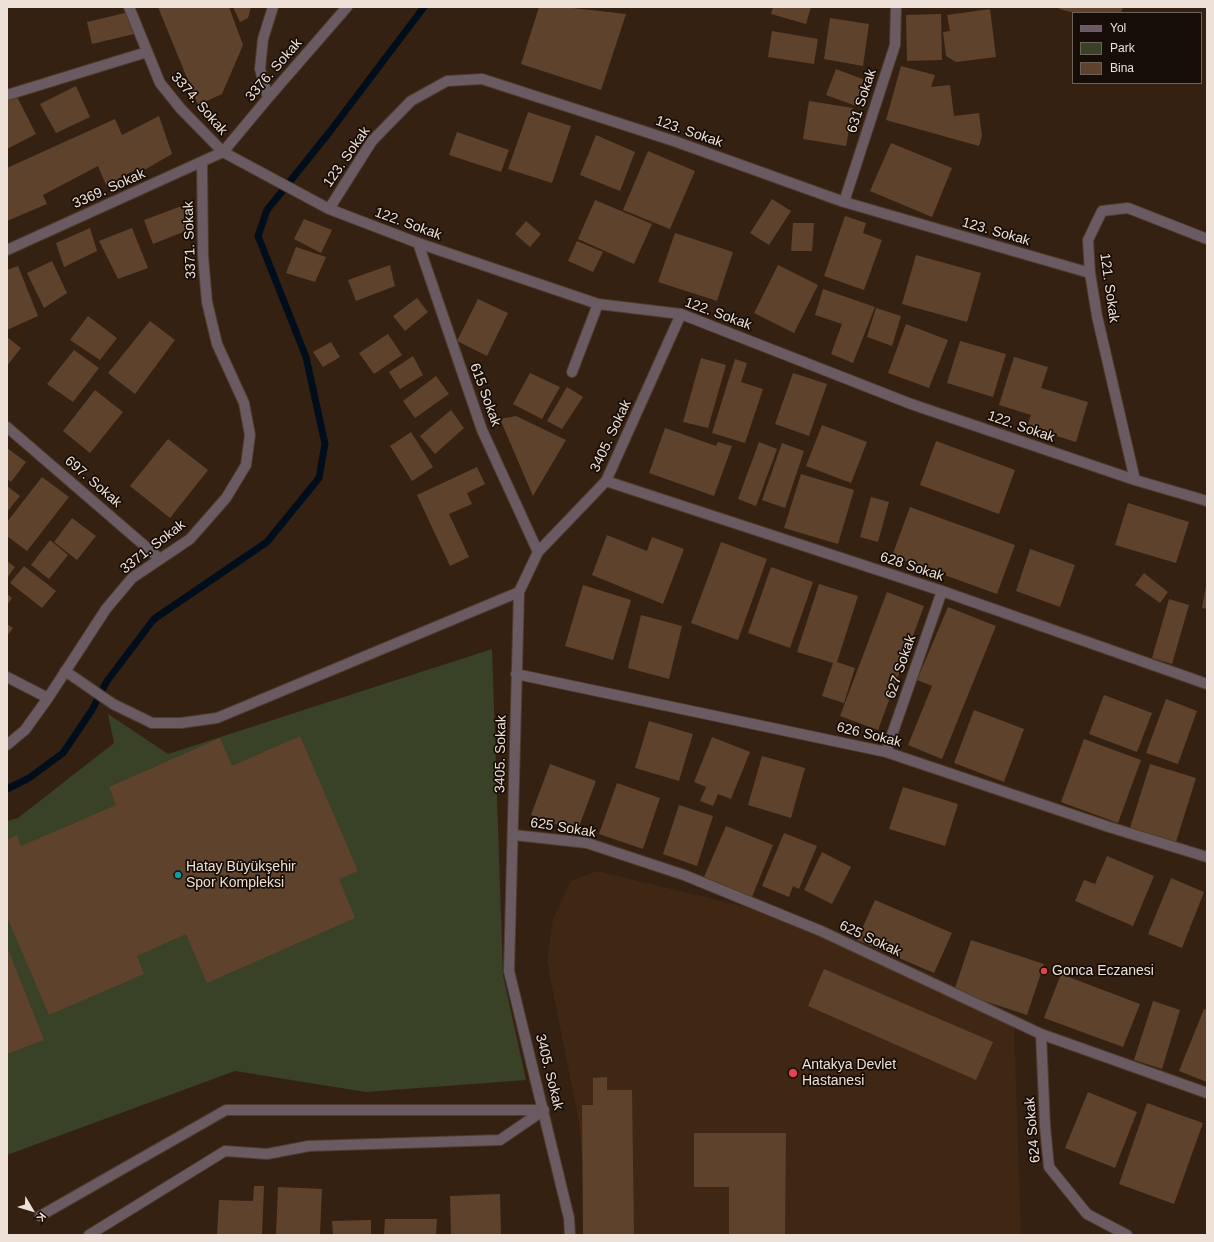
<!DOCTYPE html>
<html>
<head>
<meta charset="utf-8">
<style>
	body { margin:0 }
	#map { position:relative; width:1214px; height:1242px; overflow:hidden; background:#352112; font-family:Arial,sans-serif }
	canvas { display:block }
	.frame { position:absolute; inset:0; border:8px solid #eee1d7; pointer-events:none }
	.legend { position:absolute; left:1072px; top:12px; width:130px; height:72px; box-sizing:border-box; background:#160d07; border:1px solid #6c625a; margin:0; padding:5px 7px; list-style:none; font-size:12px; color:#eee1d7 }
	.legend li { display:flex; align-items:center; gap:8px; height:20px }
	.legend b { width:20px; border:1px solid #6c625a }
	.north { position:absolute; left:12px; top:1190px; width:40px; height:40px; -webkit-text-stroke:3px #160d07; paint-order:stroke; rotate:128deg; font-size:11px; font-weight:700; line-height:16px; text-align:center; color:#eee1d7 }
	.north::after { content:''; display:block; margin:auto; width:14px; height:18px; background:#eee1d7; clip-path:polygon(50% 0,100% 100%,50% 72%,0 100%) }
</style>
</head>
<body>
<div id="map">
<canvas width="1214" height="1242"></canvas>
<div class="frame"></div>
<ul class="legend">
<li><b style="height:5px;background:#6a5a61"></b>Yol</li>
<li><b style="height:11px;background:#394126"></b>Park</li>
<li><b style="height:11px;background:#5f422b"></b>Bina</li>
</ul>
<div class="north">K</div>
</div>
<script>
const c = document.querySelector('canvas').getContext('2d');
c.lineJoin = 'round';
function fill(path, color) { c.fillStyle = color; c.fill(path, 'evenodd'); }
function trace(path, color, width, dash) { c.strokeStyle = color; c.lineWidth = width; c.lineCap = dash ? 'butt' : 'round'; c.setLineDash(dash || []); c.stroke(path); }
function label(font, color, halo, rows, align = 'center') {
  c.font = font + ' Arial,sans-serif'; c.lineWidth = 3.5; c.setLineDash([]); c.textBaseline = 'middle'; c.strokeStyle = halo; c.fillStyle = color; for (const [text, x, y, turn = 0] of rows) {
    c.save(); c.translate(x, y); c.rotate((+turn || 0) * Math.PI / 180); c.textAlign = isNaN(turn) ? turn : align; if (halo) c.strokeText(text, 0, 0); c.fillText(text, 0, 0); c.restore();
  }
}
const built = new Path2D(`
	M597 871 812 923 1014 1025 1021 1235H589L579 1122 547 961 553 919 571 881Z`);
const green = new Path2D(`
	M492 649 503 975 526 1080 366 1092 235 1071 7 1155V821L18 818 114 743 108 714 168 754Z`);
const stream = new Path2D(`
	M7 789 29 778 63 753 92 710 107 681 154 619 267 542 319 478 325 444 306 357 258 236 267 210 328 134 424 7`);
const building = new Path2D(`
	M158 7H229L243 45 222 94 198 105Z
	M233 7H251L248 18 240 22Z
	M539 7H564L626 14 601 90 521 64Z
	M773 7H811L806 24 771 14Z
	M1060 7H1123L1121 13H1075L1059 9Z
	M990 9 996 57 956 62 946 56 943 32 950 31 947 15Z
	M129 12 134 34 92 44 87 22Z
	M941 14 942 60 907 61 906 15Z
	M830 18 869 24 863 66 824 59Z
	M772 31 818 39 814 64 768 57Z
	M901 66 935 75 931 87 950 85 954 116 979 113 982 136 979 146 886 120Z
	M836 69 865 80 856 106 826 95Z
	M76 86 90 117 56 133 40 104Z
	M16 95 36 134 7 149V99Z
	M809 101 853 108 846 146 803 139Z
	M528 112 571 126 552 183 508 169Z
	M159 116 172 154 139 173 137 169 106 185 98 166 43 195 47 204 7 221V168L115 119 122 135Z
	M457 132 509 150 501 172 449 155Z
	M596 135 635 152 620 191 580 175Z
	M891 143 952 168 932 217 870 191Z
	M648 151 695 171 670 229 623 210Z
	M772 199 791 211 769 245 750 233Z
	M595 200 652 224 634 264 578 239Z
	M187 204 193 228 153 244 144 220Z
	M845 216 866 223 863 233 882 240 864 290 824 276Z
	M304 219 332 230 321 253 294 239Z
	M526 221 541 234 530 247 515 234Z
	M793 223H814L812 251H791Z
	M90 228 97 251 64 267 56 243Z
	M132 228 148 268 118 279 99 241Z
	M675 233 733 252 717 301 658 282Z
	M577 241 603 252 593 272 568 261Z
	M296 247 326 257 315 282 286 273Z
	M916 255 981 273 967 322 902 304Z
	M52 261 67 293 44 308 27 273Z
	M390 265 395 286 356 301 348 280Z
	M778 265 818 285 794 333 754 313Z
	M18 266 38 316 7 330V270Z
	M823 289 875 307 853 363 831 354 842 324 815 315Z
	M417 298 428 312 405 331 393 316Z
	M478 299 508 313 487 356 457 341Z
	M876 308 901 316 892 346 867 337Z
	M88 316 117 338 100 360 70 340Z
	M150 321 175 340 135 394 108 373Z
	M906 324 948 340 929 388 888 373Z
	M388 334 402 355 374 374 359 353Z
	M7 337 21 348 7 366Z
	M960 341 1006 354 993 397 947 383Z
	M331 342 340 357 323 367 313 352Z
	M74 350 99 368 73 402 47 384Z
	M413 356 423 375 400 389 389 372Z
	M1014 357 1048 367 1041 388 1088 402 1076 442 1027 427 1031 415 999 405Z
	M701 358 726 365 708 428 683 422Z
	M735 359 747 363 741 382 763 389 745 443 712 433Z
	M530 373 560 387 542 419 513 404Z
	M793 373 827 384 809 436 775 424Z
	M436 376 449 394 415 418 403 401Z
	M567 387 583 397 562 429 547 421Z
	M95 390 123 412 90 453 63 431Z
	M451 410 464 428 435 454 420 436Z
	M516 416 566 440 533 496 500 419Z
	M822 425 867 442 851 483 806 466Z
	M665 428 716 446 718 442 732 446 714 496 649 473Z
	M411 432 433 467 412 481 390 446Z
	M168 439 208 470 170 518 130 486Z
	M936 441 1015 470 999 514 920 485Z
	M759 442 777 449 756 506 738 499Z
	M782 443 804 451 785 508 762 500Z
	M7 448 26 462 11 482 7 479Z
	M477 467 485 484 467 493 472 504 449 514 469 557 450 566 417 495Z
	M801 474 854 490 838 544 784 528Z
	M42 477 69 497 27 551 7 536V522Z
	M7 486 20 496 7 512Z
	M871 497 889 502 878 542 860 537Z
	M1128 503 1189 522 1176 563 1115 545Z
	M910 507 1015 545 997 594 892 556Z
	M72 518 96 536 77 560 54 542Z
	M607 535 647 551 652 537 684 549 663 604 592 575Z
	M50 540 68 555 49 579 31 565Z
	M721 542 767 559 738 640 691 623Z
	M1030 549 1075 565 1060 607 1016 591Z
	M7 561 15 567 7 578Z
	M24 566 56 591 42 608 10 583Z
	M771 567 813 582 790 648 748 633Z
	M1144 573 1168 592 1160 603 1135 585Z
	M819 584 858 596 837 662 855 668 844 703 822 696 833 663 797 652Z
	M583 585 631 600 613 660 565 646Z
	M1206 586H1207V609L1202 608Z
	M887 592 924 606 878 730 840 716Z
	M7 594 12 598 7 605Z
	M1169 599 1189 605 1172 664 1152 658Z
	M948 607 996 626 942 759 908 745 932 686 917 680Z
	M641 615 682 626 669 679 628 668Z
	M7 624 13 628 7 636Z
	M1104 695 1152 713 1137 752 1089 734Z
	M1166 699 1197 711 1178 764 1146 753Z
	M974 710 1024 729 1004 782 954 763Z
	M649 721 693 734 679 781 635 768Z
	M300 736 358 871 339 879 355 918 207 983 186 934 137 956 144 974 49 1015 7 917V840L17 835 21 846 116 805 109 787 220 738 232 766Z
	M712 737 750 752 731 799 718 794 713 806 700 801 706 787 694 782Z
	M1084 739 1141 760 1118 823 1061 802Z
	M762 756 805 768 791 818 748 805Z
	M550 764 596 781 577 832 531 815Z
	M1150 764 1196 778 1176 842 1130 828Z
	M617 783 660 798 643 849 599 834Z
	M903 787 958 804 945 846 889 829Z
	M679 805 713 816 697 866 663 854Z
	M726 826 773 845 752 897 704 877Z
	M784 833 817 846 799 889 793 886 789 897 762 886Z
	M822 852 851 867 832 904 804 890Z
	M1107 856 1154 876 1133 926 1075 901 1084 880 1095 884Z
	M1171 878 1204 892 1182 948 1148 934Z
	M875 900 952 933 934 973 857 940Z
	M971 940 1044 964 1027 1015 954 991Z
	M7 947 44 1040 7 1054Z
	M824 969 993 1042 976 1080 808 1006Z
	M1061 974 1140 1004 1123 1047 1044 1018Z
	M1153 1001 1180 1010 1162 1069 1134 1060Z
	M1204 1009 1207 1010V1082L1179 1071Z
	M607 1077V1090H632L634 1235H583L582 1105H593V1078Z
	M1088 1092 1137 1112 1115 1168 1065 1148Z
	M1147 1103 1203 1123 1174 1204 1119 1184Z
	M694 1133H786L785 1235H729V1187H694Z
	M254 1186H264L262 1235H217L219 1200 253 1201Z
	M278 1187 322 1189 320 1235H276Z
	M500 1194 501 1235H451L450 1196Z
	M385 1219H437L436 1235H384Z
	M371 1220V1235H333L332 1221Z`);
const service = new Path2D(`
	M40 1216 226 1110H544L500 1140 309 1146 267 1154 225 1151 89 1235`);
const minor = new Path2D(`
	M129 7 160 83 181 109 223 152 329 209 418 243 598 304 681 314 911 404 1135 480 1207 501
	M7 95 147 52
	M268 98 260 69 263 39 273 7
	M844 202 895 45 896 7
	M329 209 372 141 411 101 447 81 482 79 674 141 844 202 1090 273
	M418 243 482 430 538 552
	M7 250 223 152 268 98 347 7
	M572 372 598 304
	M7 427 160 559
	M1135 480 1097 316 1090 273 1088 240 1102 211 1128 208 1207 239
	M606 481 942 591 1207 684
	M65 671 113 704 152 723H181L217 718 519 592
	M516 674 886 752 1109 827 1207 857
	M7 677 48 698
	M7 745 25 730 48 698 106 609 132 578 190 539 226 498 246 465 250 435 244 403 217 344 207 302 203 256 202 162
	M886 752 942 591
	M514 835 587 843 684 875 821 931 1041 1034 1207 1093
	M1041 1034 1045 1126 1049 1167 1087 1214 1127 1235
	M570 1235 569 1218 509 971 519 592 538 552 606 481 681 314`);
const markers = [
	[178,875,4,"#0f9aa8"],
	[1044,971,4,"#e0444e"],
	[793,1073,5,"#e0444e"]
];
const streetNames = [
	["3376. Sokak",274,70,-49],
	["631 Sokak",862,101,-72],
	["3374. Sokak",199,104,49],
	["123. Sokak",689,132,19],
	["123. Sokak",347,157,-55],
	["3369. Sokak",109,189,-24],
	["122. Sokak",408,224,20],
	["123. Sokak",996,232,16],
	["3371. Sokak",190,240,-92],
	["121. Sokak",1109,288,82],
	["122. Sokak",718,314,20],
	["615 Sokak",485,395,70],
	["122. Sokak",1021,427,19],
	["3405. Sokak",611,436,-65],
	["697. Sokak",93,482,41],
	["3371. Sokak",153,547,-38],
	["628 Sokak",912,567,18],
	["627 Sokak",901,667,-71],
	["626 Sokak",869,735,14],
	["3405. Sokak",501,754,-89],
	["625 Sokak",563,828,9],
	["625 Sokak",870,939,25],
	["3405. Sokak",549,1072,76],
	["624 Sokak",1033,1130,-95]
];
const poiNames = [
	["Hatay Büyükşehir",186,867],
	["Spor Kompleksi",186,883],
	["Gonca Eczanesi",1052,971],
	["Antakya Devlet",802,1065],
	["Hastanesi",802,1081]
];
fill(built, '#402713');
fill(green, '#394126');
trace(stream, '#000e1c', 7);
fill(building, '#5f422b');
trace(service, '#4f3c2e', 12);
trace(minor, '#4f3c2e', 12);
trace(service, '#6a5a61', 10);
trace(minor, '#6a5a61', 10);
for (const [x, y, r, color] of markers) { const dot = new Path2D(); dot.arc(x, y, r, 0, 2 * Math.PI); c.fillStyle = color; c.fill(dot); trace(dot, '#160d07', 1.5); }
label('14px', '#eee1d7', '#160d07', streetNames);
label('14px', '#eee1d7', '#160d07', poiNames, 'left');
</script>
</body>
</html>
